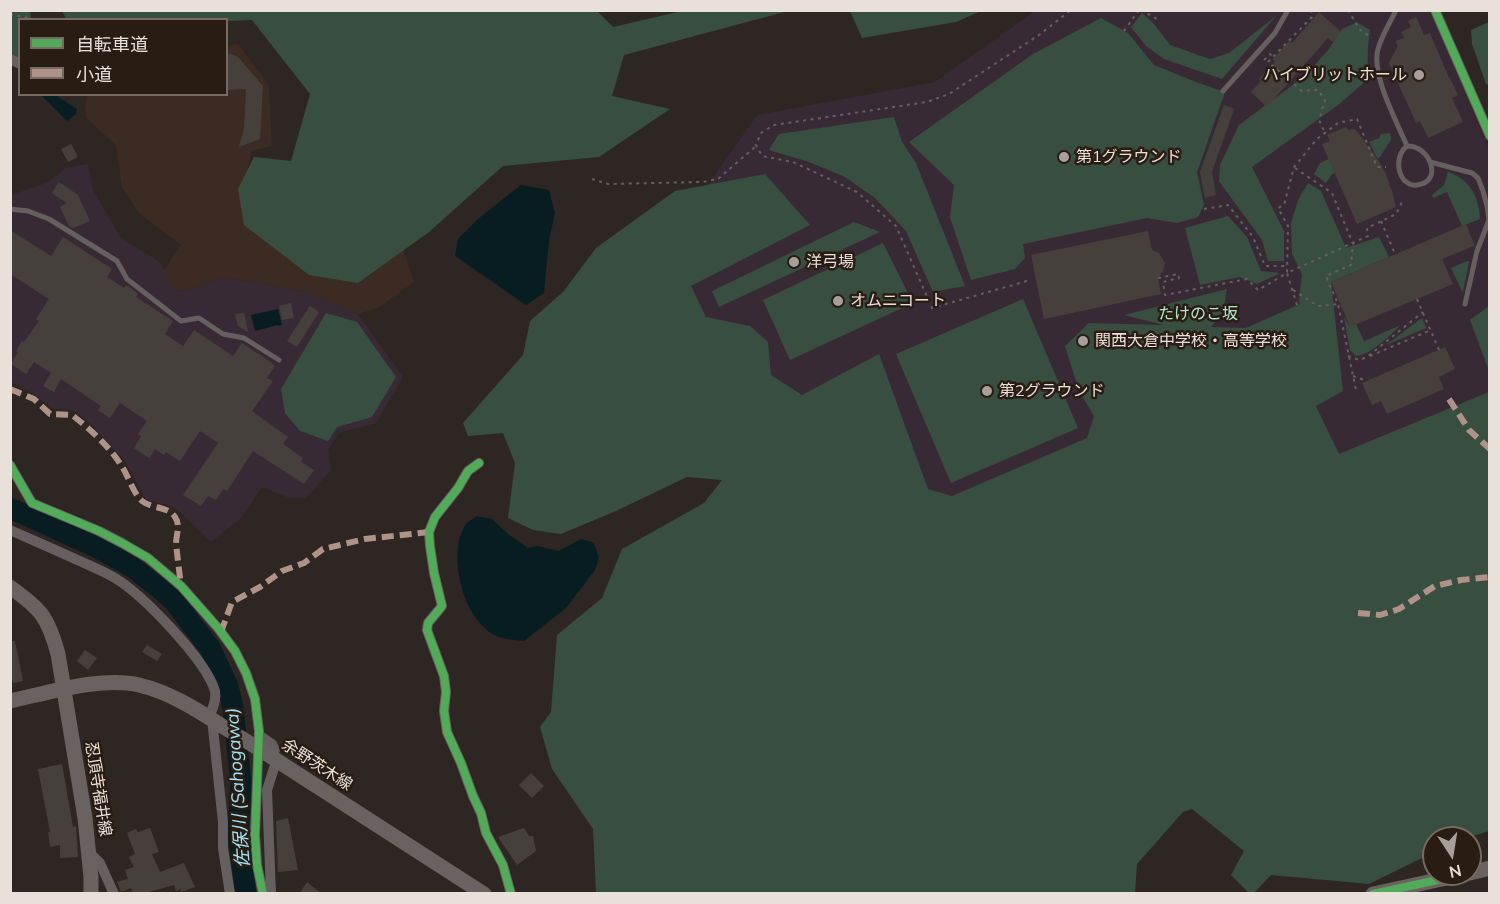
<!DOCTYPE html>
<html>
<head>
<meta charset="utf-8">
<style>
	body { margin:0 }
	#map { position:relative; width:1500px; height:904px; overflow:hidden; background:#2e2622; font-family:Mulish,"Noto Sans JP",sans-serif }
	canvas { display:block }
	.frame { position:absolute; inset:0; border:12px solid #eae0da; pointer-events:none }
	.legend { position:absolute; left:18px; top:18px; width:210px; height:78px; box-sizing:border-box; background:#291c12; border:2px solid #766a62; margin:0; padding:8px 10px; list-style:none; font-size:18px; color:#eae0da }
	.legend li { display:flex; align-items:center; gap:12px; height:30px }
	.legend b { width:30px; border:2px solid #766a62 }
	.north { position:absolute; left:1422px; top:826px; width:60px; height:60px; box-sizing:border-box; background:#291c12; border:2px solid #766a62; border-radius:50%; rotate:168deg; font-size:16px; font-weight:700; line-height:24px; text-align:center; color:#eae0da }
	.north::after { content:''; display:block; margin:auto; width:21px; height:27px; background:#a89f9a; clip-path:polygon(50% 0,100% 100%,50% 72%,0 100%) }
</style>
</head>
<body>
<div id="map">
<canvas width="1500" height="904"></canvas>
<div class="frame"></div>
<ul class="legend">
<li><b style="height:8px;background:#51ab58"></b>自転車道</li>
<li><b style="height:8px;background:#af9288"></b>小道</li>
</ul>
<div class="north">N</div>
</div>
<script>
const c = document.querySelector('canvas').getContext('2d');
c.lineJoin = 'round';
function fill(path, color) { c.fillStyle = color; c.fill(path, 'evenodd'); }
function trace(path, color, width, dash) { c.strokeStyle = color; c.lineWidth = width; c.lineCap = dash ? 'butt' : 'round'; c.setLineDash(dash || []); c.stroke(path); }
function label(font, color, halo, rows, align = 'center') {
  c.font = font + ' Mulish,"Noto Sans JP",sans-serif'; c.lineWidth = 5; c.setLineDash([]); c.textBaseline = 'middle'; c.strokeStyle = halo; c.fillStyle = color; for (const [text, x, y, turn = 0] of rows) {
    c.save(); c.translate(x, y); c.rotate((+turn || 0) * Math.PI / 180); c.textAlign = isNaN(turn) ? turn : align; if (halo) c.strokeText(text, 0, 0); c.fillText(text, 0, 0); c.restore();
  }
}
const industrial = new Path2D(`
	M238 44 269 85 272 146 251 151 244 189 402 246 414 282 378 308 358 314 305 292 266 284 226 278 206 282 193 289 178 291 167 283 164 270 181 245 139 213 122 188 116 145 86 118 85 104 87 95 226 94 227 45Z`);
const education = new Path2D(`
	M1035 11H1430L1489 149V423L1316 487 855 552 643 277 757 115 935 82Z
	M88 164 93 190 120 237 160 262 164 270 167 283 178 291 193 289 206 282 226 278 266 284 305 292 358 314 403 377 376 423 339 433 328 449 331 470 306 498H289L262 487 241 518 211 542 176 508 146 499 124 460 87 420 73 410 53 408 29 391 11 382V195L49 182 65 168Z`);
const green = new Path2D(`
	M10 11H30L31 19 20 20 19 62 11 57Z
	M597 11 613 27 682 11H788L624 55 612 96 670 109 599 157 503 166 429 232 358 283 309 275 244 225 238 189 254 157 291 161 310 94 252 20 227 21 226 20H67L62 11Z
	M850 11H981L956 22 862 38Z
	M1142 13 1154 24 1170 45 1210 59 1229 53 1276 16 1222 79 1164 59 1146 46 1131 27Z
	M1101 18 1128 33 1154 65 1196 82 1225 92 1197 172 1204 205 1198 217 1177 223 1147 218 1023 244 1025 258 1015 269 971 280 950 217 954 185 909 142 1033 54Z
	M1357 22 1370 30 1368 46 1367 80 1338 105 1252 167 1284 231V261H1268L1262 240 1219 181 1220 165 1239 125 1305 76 1329 49 1342 29Z
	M1489 22V85L1486 84 1472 44 1471 30Z
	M894 117 902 142 916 163 965 286 933 292 906 231 875 198 845 177 809 162 769 150 779 134Z
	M1390 133 1391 140 1379 158H1377L1369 142 1379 138 1381 134Z
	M1329 159 1335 173 1332 174 1326 183 1314 174 1320 163Z
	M1448 172C1470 179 1479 197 1480 219L1462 226 1447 192 1433 198 1432 195 1444 185Z
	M765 174 810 225 691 286 706 317 750 326 768 342 771 375 802 395 879 354 928 489 952 496 1087 438 1094 416 1079 391 1065 346 1089 323 1164 325 1124 315 1227 289 1223 312 1211 327 1246 328 1300 304 1299 300 1302 274 1292 254 1291 223 1298 200 1308 183 1321 191 1346 248 1379 237 1389 257 1331 282 1343 391 1316 406 1339 454 1489 392V831L1467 838H1434V852L1369 884 1271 875 1254 893H1249L1231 875 1244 851 1192 809 1183 812 1137 864 1135 893H596L593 829 552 769 540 727 551 712 557 635 602 598 622 549 704 503 722 480 687 477 616 511 561 534 533 530 508 518 515 463 503 433 468 436 463 423 523 355 530 321 563 292 596 248 675 191Z
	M1228 216 1247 237 1261 271 1280 273 1257 284 1240 277 1200 285 1185 228Z
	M854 222 880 232 719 307 712 291Z
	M883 243 913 303 790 360 763 300Z
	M1467 261 1469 262 1463 291H1462L1451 268Z
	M1023 299 1078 428 951 483 896 354Z
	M1489 306V371L1470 320Z
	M326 313 357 322 396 377 372 417 337 427 328 441 300 431 285 413 281 389Z
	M1344 317 1350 327 1356 324 1364 341 1401 325C1390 335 1371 355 1356 356L1350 350Z
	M1422 318 1426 328 1386 345Z`);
const water = new Path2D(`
	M41 95H55L77 109 76 114 67 121Z
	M521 185 549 190 555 213 549 240 544 293 526 305 455 256 458 239 479 218Z
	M278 309 282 325 279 326 278 325 255 331 251 315Z
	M477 516 492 519 508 534 528 548 537 546 559 551 581 539 594 543 599 558 595 570 566 608 524 641C513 640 497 639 488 631 483 626 476 620 473 614 459 592 450 547 466 524 468 521 474 519 477 516Z`);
const river = new Path2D(`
	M10 508 98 548 132 567 159 588 174 601 210 648 228 686 233 708 241 783 238 835 246 894`);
const building = new Path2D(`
	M1319 12 1341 32 1333 42 1328 38 1267 107 1251 92 1261 81 1259 79 1275 62 1273 59 1290 40 1292 43Z
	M1416 17 1424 35 1430 33 1449 78H1450L1458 95 1452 98 1463 122 1428 138 1420 121 1416 123 1389 63 1398 46 1395 41 1404 38 1401 32 1411 27 1408 21Z
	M229 53 238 57 263 86 260 139 239 147 244 129 246 89 226 90V55H228Z
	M1224 105 1234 109 1212 172 1216 195 1205 198 1200 172Z
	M1346 127 1348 130 1354 129 1357 131 1378 160 1385 172 1392 191 1396 207 1357 224 1322 144 1330 141 1327 135Z
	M71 144 78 157 68 162 61 149Z
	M59 182 78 195 90 221 73 228 69 226 60 207 67 203 52 193Z
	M1466 224 1474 244V246L1442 259 1453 284 1350 327 1331 282Z
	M10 230 51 256 63 237 112 269 107 277 124 288 126 285 132 289 138 294 136 297 173 321 165 334 183 346 194 330 233 356 242 343 272 363V364L275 366 267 378 273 381 252 411 288 437 283 444 303 458 301 462 314 470 304 484 253 451 227 491 223 489 216 500 208 496 201 506 183 495 218 443 200 431 180 461 166 452 164 455 155 449 149 458 134 448 141 436 138 434 147 421 120 403 110 418 98 410 101 406 61 379 54 392 43 386 51 373 34 362 26 374 11 364 18 352 16 351 22 341 24 342 39 321 36 319 49 299 10 274Z
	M1148 231 1152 250 1159 253 1165 263 1163 271 1158 278 1161 294 1044 319 1031 255Z
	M291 303 294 318 282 320 279 306Z
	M310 306 319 312 297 347 287 341Z
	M244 313 248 332 238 326 235 314Z
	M1445 347 1455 369 1439 377 1444 389 1387 414 1381 401 1372 405 1362 383Z
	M10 641H15L23 681 13 683V681L10 682Z
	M147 645 162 654 157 661 142 652Z
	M85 650 97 658 88 670 77 661Z
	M62 764 73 827 76 826 78 857 60 858V845L50 847 48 832H50L38 769Z
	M531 773 544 786 532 798 519 785Z
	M288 818 298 870 278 872 276 821Z
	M150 828 159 852 152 854 160 872 184 863 195 887 181 892V889L176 891 174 885 142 894H133L131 888 121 892 117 882 128 879 125 870 134 867 129 857 135 854 127 833 136 829 138 832Z
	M524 828 529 836H533L536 851 517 865 498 837Z
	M307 882 322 894H299Z`);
const path = new Path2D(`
	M1141 10 1157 19
	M1310 10 1312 13V17L1268 62 1302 91 1318 90 1325 100 1319 120 1325 133
	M1348 10 1359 29 1372 38
	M10 14 38 20
	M1124 31 1139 10
	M1264 60 1270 54 1273 57
	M1295 168 1332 193 1353 244 1351 265 1326 276 1338 304 1356 390
	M592 179 608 184 702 182 718 179 756 146
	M1204 209 1228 205 1253 237 1265 266H1287
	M1381 221 1395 254
	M1158 278 1178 274 1179 278 1163 282 1165 295 1247 279 1258 290 1287 273 1288 226 1278 208 1284 205 1294 167 1317 139 1338 123 1357 119 1377 167H1386
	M1027 281 932 308 896 226 857 192 793 162 762 156 756 145 761 133 774 125 927 102 949 94 1039 35 1071 10
	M1293 290 1318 306 1338 304 1340 302
	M1417 299 1439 350
	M1297 305 1287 273 1368 236 1367 228 1396 214 1402 202
	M1348 356 1359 360 1367 357 1423 312
	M1370 356 1431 330
	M1353 376 1367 381`);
const lane = new Path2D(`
	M1396 10C1390 23 1382 35 1378 49 1371 75 1397 122 1407 146
	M1223 91 1275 33 1288 10
	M1407 146C1430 145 1444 182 1417 185 1412 186 1408 184 1404 180 1396 170 1397 154 1407 146Z
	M1430 162 1472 173 1478 178 1483 191 1487 206 1489 220 1477 251 1465 304
	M10 209 28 211 49 219 117 261 127 279 181 321 199 318 223 334 244 338 279 360`);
const street = new Path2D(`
	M1435 10 1490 136
	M10 59 20 64
	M479 463 468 471 458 488 435 517 429 532 430 546 434 573 442 606 428 623 427 630 444 676 446 692 444 711 447 732 461 763 473 796 481 813 486 833 503 865 511 894
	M10 465 32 503 99 531 122 543 148 558 181 586 218 628 235 651 246 673 255 699 259 731 255 835 257 865 263 894
	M10 530C35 541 58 551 82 562 93 567 105 572 115 578 143 595 206 660 215 691 217 700 212 709 209 718
	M212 719 223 822V848L230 894
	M259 735 272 744 275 750
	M89 852 100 863 114 894
	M271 894 267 790 274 768`);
const secondary = new Path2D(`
	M10 587C41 609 48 617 58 654L85 818 91 877V894
	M10 701C48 693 101 676 139 685 169 692 196 709 222 726
	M259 749 484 894
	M1470 873 1490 868
	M1373 894 1465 874`);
const secondaryBridge = new Path2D(`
	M222 726 259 749`);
const quiet = new Path2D(`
	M10 389 34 399 50 414 72 415C90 429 109 446 121 465 128 475 133 493 142 501 152 509 168 506 175 517 181 526 176 534 176 544L181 586
	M1449 399 1469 430 1490 449
	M1358 613 1380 615 1399 609 1435 586 1461 580 1490 577
	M221 632 232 602 260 587 282 571 304 563 323 549 365 539 429 532`);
const cycleway = new Path2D(`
	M1435 10 1490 136
	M479 463 468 471 458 488 435 517 429 532 430 546 434 573 442 606 428 623 427 630 444 676 446 692 444 711 447 732 461 763 473 796 481 813 486 833 503 865 511 894
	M10 465 32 503 99 531 122 543 148 558 181 586 218 628 235 651 246 673 255 699 259 731 255 835 257 865 263 894
	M1373 894 1465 874`);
const markers = [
	[1419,75,6,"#a89f9a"],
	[1064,157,6,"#a89f9a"],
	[794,262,6,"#a89f9a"],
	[838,301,6,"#a89f9a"],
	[1083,341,6,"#a89f9a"],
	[987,391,6,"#a89f9a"]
];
const poiNames = [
	["ハイブリットホール",1407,75,"right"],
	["第1グラウンド",1076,157],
	["洋弓場",806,262],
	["オムニコート",850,301],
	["関西大倉中学校・高等学校",1095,341],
	["第2グラウンド",999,391]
];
const parkNames = [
	["たけのこ坂",1198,314]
];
const streetNames = [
	["余野茨木線",317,765,33],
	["忍頂寺福井線",98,789,81]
];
const waterNames = [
	["佐保川 (Sahogawa)",238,788,-94]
];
fill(industrial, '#3b2b23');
fill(education, '#382a35');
fill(green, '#384e40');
fill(water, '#071d22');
trace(river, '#071d22', 21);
fill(building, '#46403c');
trace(path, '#65605e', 2, [3, 4.5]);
trace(lane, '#65605f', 5);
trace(street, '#65605f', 10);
trace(secondary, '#6a6261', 15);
trace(secondaryBridge, '#6a6261', 15);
trace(quiet, '#af9288', 6, [12, 6]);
trace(cycleway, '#51ab58', 8);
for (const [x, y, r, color] of markers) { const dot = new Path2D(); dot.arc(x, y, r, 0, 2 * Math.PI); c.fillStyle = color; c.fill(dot); trace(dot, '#291c12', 2); }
label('16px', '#eae0da', '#291c12', poiNames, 'left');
label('16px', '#b0e8c7', '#291c12', parkNames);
label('16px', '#eae0da', '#291c12', streetNames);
label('italic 18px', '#9ee2f5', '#291c12', waterNames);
</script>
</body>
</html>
